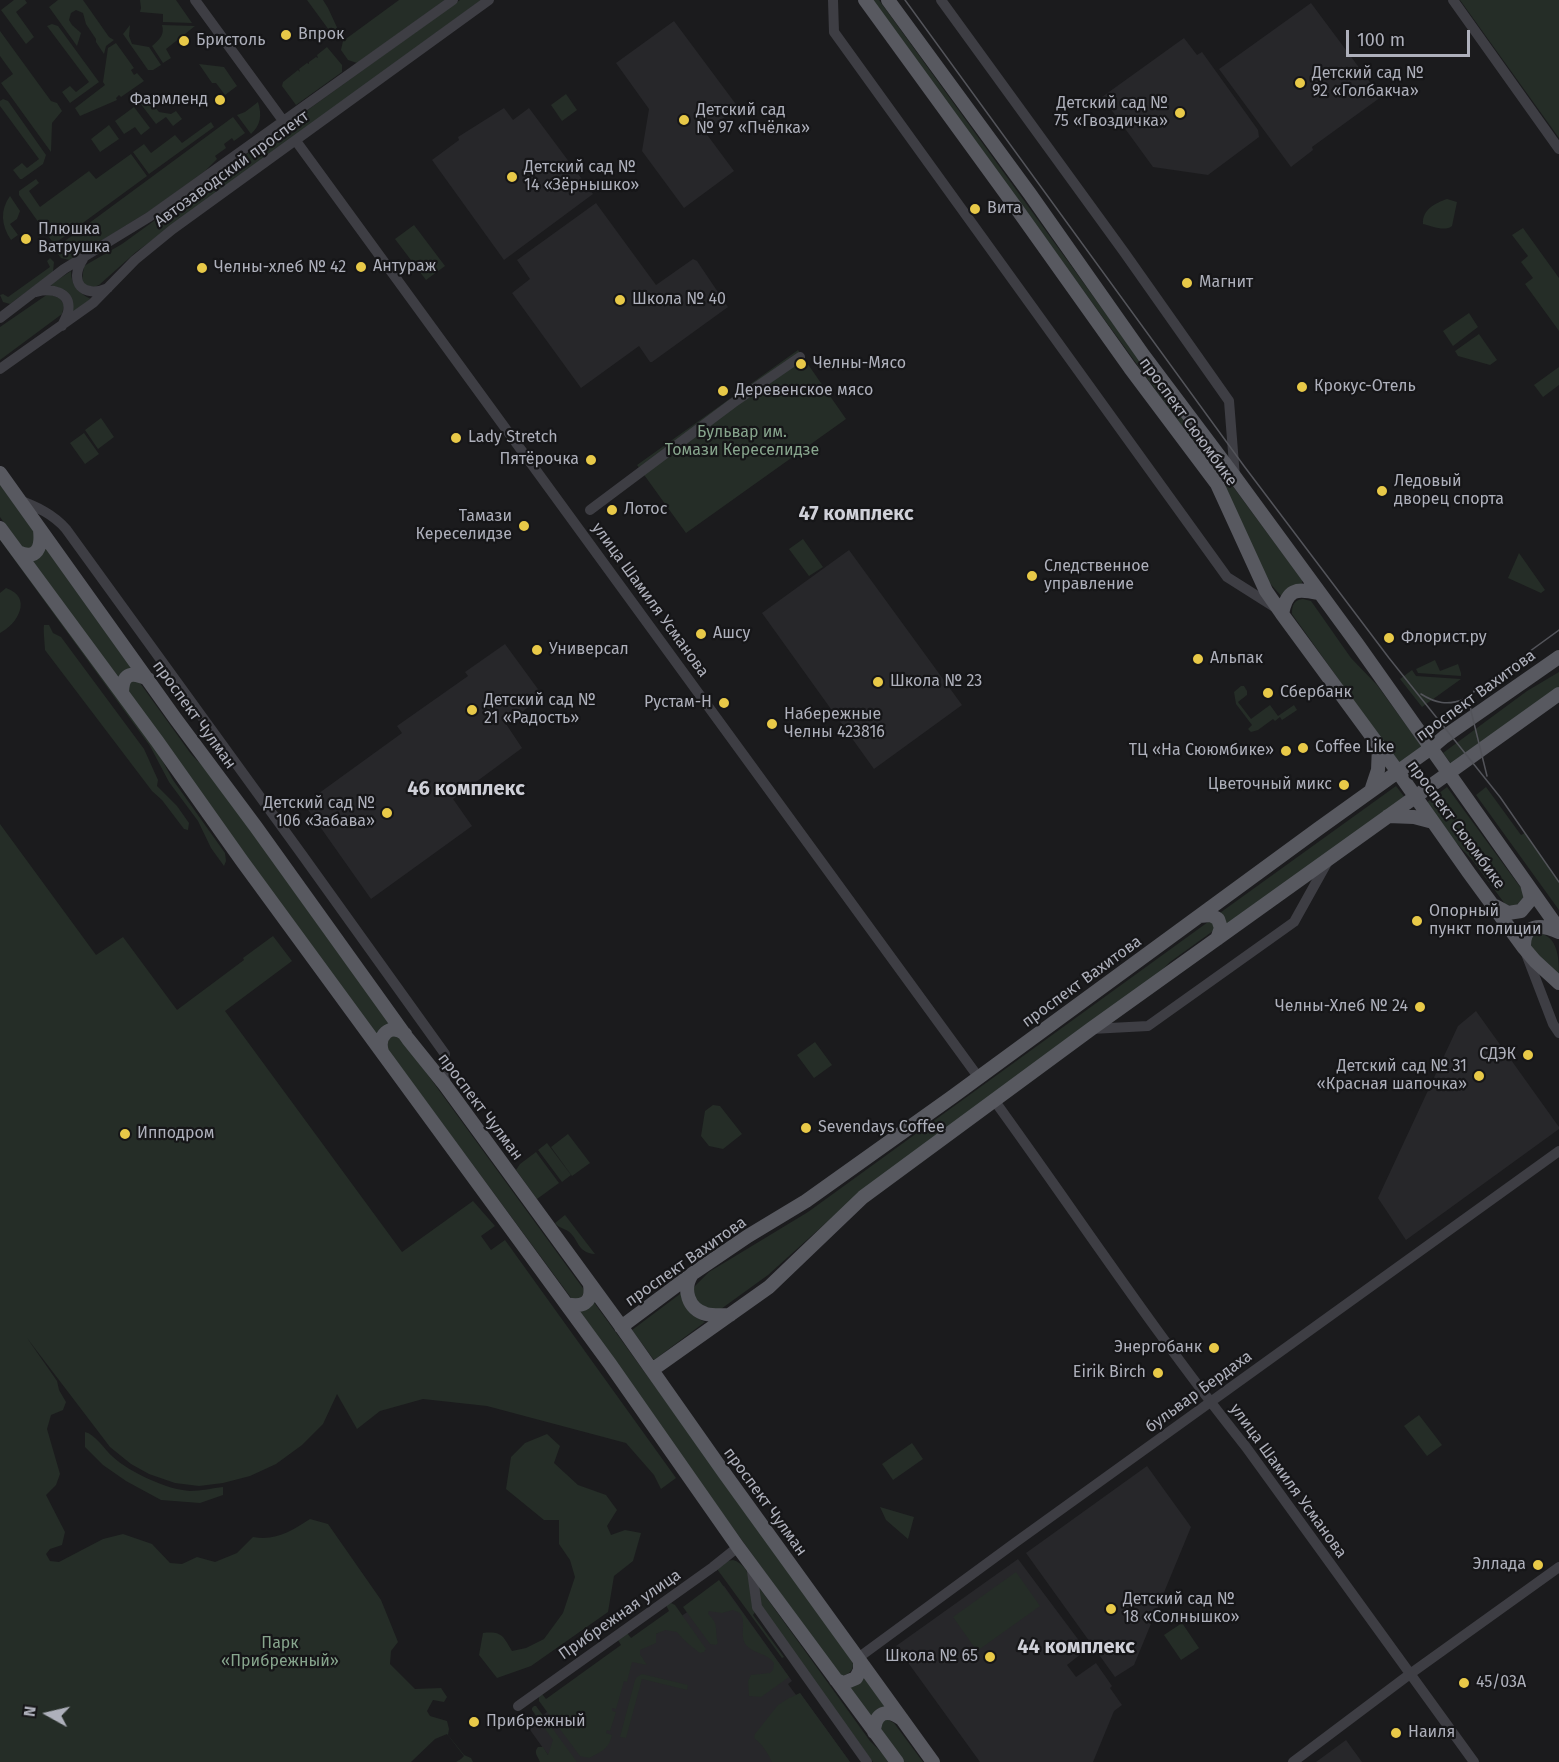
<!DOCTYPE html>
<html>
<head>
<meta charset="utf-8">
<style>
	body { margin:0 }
	#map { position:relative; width:1559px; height:1762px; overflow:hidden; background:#1b1b1d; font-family:"Fira Sans",sans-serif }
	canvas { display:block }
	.north { position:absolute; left:18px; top:1684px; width:60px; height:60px; -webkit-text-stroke:4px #161618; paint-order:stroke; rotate:278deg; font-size:16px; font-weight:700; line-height:24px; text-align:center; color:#aeb0bb }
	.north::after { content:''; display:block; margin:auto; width:21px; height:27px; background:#aeb0bb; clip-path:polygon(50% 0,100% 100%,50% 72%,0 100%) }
	.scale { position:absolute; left:1346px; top:30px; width:124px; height:27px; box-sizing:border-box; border:3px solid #aeb0bb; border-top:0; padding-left:8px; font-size:18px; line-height:21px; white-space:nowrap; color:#aeb0bb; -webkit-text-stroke:4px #161618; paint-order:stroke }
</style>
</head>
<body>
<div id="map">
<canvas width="1559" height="1762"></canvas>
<div class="north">N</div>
<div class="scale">100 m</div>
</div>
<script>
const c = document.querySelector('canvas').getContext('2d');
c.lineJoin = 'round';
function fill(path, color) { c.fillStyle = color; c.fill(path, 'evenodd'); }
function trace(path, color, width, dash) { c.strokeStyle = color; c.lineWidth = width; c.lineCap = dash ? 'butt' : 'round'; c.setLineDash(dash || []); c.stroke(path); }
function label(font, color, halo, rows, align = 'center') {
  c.font = font + ' "Fira Sans",sans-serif'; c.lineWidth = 4.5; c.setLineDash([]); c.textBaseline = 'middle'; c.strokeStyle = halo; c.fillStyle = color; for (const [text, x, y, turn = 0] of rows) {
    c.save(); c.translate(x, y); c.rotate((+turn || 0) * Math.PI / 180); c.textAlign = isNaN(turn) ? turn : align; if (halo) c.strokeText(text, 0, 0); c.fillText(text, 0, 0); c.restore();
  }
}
const built = new Path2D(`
	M1311 3 1381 97 1312 147 1313 150 1291 167 1219 69Z
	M674 21 738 107 705 132 734 171 684 208 642 151 649 109 616 63Z
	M1184 38 1197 55 1202 52 1258 130 1259 137 1208 175 1153 167 1102 97Z
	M504 108 513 120 529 108 593 194 504 260 432 160 459 140 458 137Z
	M596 203 656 285 693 259 697 261 728 307 652 362H650L639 346 581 388 512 293 530 279 517 260Z
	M849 550 962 705 874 769 762 613Z
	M505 644 543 696 506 724 522 748 453 799 472 826 371 899 304 804 402 733 397 726 468 676 465 672Z
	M1476 1011 1559 1127V1129L1406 1240 1378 1198 1458 1026Z
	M1147 1466 1191 1527 1134 1665 1115 1677 1026 1553Z
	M1018 1559 1086 1650 1067 1665 1076 1677 1096 1663 1112 1686 1110 1688 1122 1705 1114 1711 1093 1762H980L896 1646Z
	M724 1586 792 1681 788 1684 793 1691 797 1696 800 1693 850 1762H553L528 1727 557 1704Z
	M1346 1740 1362 1762H1316Z`);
const green = new Path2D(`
	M14 0H25L27 3 16 12 34 37 26 44 1 10Z
	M58 0H83L109 37 114 40 106 46 104 54 96 42V39L86 24 83 13 76 10 71 13 69 20 72 25 81 33 77 46 49 7Z
	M140 0H176L192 23 163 22V14L140 12 141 8Z
	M307 0H323L328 8 341 36 337 41Z
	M399 0H445L357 63 348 60 341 50 343 41Z
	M460 0H481L136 252 99 285 94 287 85 285 82 280 84 266 122 244Z
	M872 0H879L1127 343 1302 580V583L1282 597 1268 581 1219 477Z
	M1460 0H1559V138Z
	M52 24 58 26 99 82 70 103 62 92 70 86 76 92 89 82 47 26Z
	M130 25 129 36 132 44 149 47 161 65 153 70H148L123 34Z
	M162 25 195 26 166 49 171 58 163 63 152 46C159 40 165 35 162 25Z
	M0 31 51 101 57 103 62 111 52 123 51 152 1 83 13 74 0 56Z
	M116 43 134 68 131 70 134 75 137 73 144 81 121 97 119 95 116 98 117 100 80 116 75 108 105 85 103 82 108 48Z
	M327 47 342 65V72L296 105 282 86 283 82 298 70 300 72 299 69 307 63 309 64V62L316 57 318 58 317 55Z
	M199 64 224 67 237 86 225 95 216 83H212Z
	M566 94 577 110 562 121 551 105Z
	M3 99 8 101 46 155 43 164 22 179H20L13 170 22 163 27 168 39 159 0 106V101Z
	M145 100 152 103 159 112 171 114 176 111 182 119 173 126 166 117 156 124 140 103Z
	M258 102C262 115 261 125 251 134L237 115 245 112Z
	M134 107 150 128 141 135 135 127 124 134 115 121Z
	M233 117 245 133 234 141 232 138 224 144 226 148 215 156 217 159 205 171 151 210 70 260 61 258 54 249Z
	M211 122 214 127 149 174 133 152 144 144 151 153 175 135 182 143Z
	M109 125 119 139 100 152 91 139Z
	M131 154 147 176 54 244 19 195V191L36 179 39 183 29 191 40 207 89 171 96 179Z
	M10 196 20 211 17 219 10 224 18 235 11 240C1 225 0 210 10 196Z
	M1447 199 1457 202 1452 226C1445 232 1431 226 1423 224 1422 210 1435 203 1447 199Z
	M414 225 445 266 426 280 395 239Z
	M1523 228 1559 278V331L1525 284 1533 278 1521 262 1528 256 1512 235Z
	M50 258 54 262 53 272 10 304 3 302 0 295 3 294 8 297 50 267 47 261Z
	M71 271C71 285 78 293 91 299L72 313 65 290 50 285Z
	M48 294 60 298 64 305 62 314 0 360V327Z
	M1469 313 1478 327 1453 346 1443 331Z
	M1479 334 1497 360 1490 365 1458 356 1455 351Z
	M798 350 846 419 686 533 637 465Z
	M1559 367V385L1543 397 1534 385Z
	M101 418 114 437 98 449 85 430Z
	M84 433 99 454 85 464 70 443Z
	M0 484 36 534 35 541 31 548H22L0 517Z
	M0 535 153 744 173 780 225 853 226 861 224 866 211 848 198 821 169 782 150 746 0 540Z
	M803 539 823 567 809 576 789 549Z
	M44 545 137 670 118 681 31 560Z
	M1519 553 1545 590 1541 593 1508 578Z
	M6 588C33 597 18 624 0 633V593Z
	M1303 599 1311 601 1351 658 1377 685 1422 747 1399 764 1292 614C1292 605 1294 600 1303 599Z
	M44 625H49L53 633 61 637 144 749 158 780 157 786 177 806 189 823 188 830 184 829 162 800 152 791 45 650C45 645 43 630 44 625Z
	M1435 660 1440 671 1458 664 1461 673V676L1418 673 1416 669Z
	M1412 670 1416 676 1461 679 1422 707 1400 679Z
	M1559 672V687L1452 765 1443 753 1527 691Z
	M132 680 140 683 191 754 214 778 394 1026 377 1038 128 693 127 684Z
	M1241 686H1244L1247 691V695L1238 702 1251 719 1270 705 1278 716 1294 705 1297 710 1282 720 1280 717 1275 721 1273 719 1258 730 1251 732 1248 729 1252 725 1236 704 1234 692Z
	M1396 786 1406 799 1226 927 1217 915Z
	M1447 787 1526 895 1515 907 1505 904 1473 861 1447 833 1426 803Z
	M1486 787 1521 835 1525 833 1559 881V910L1476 795Z
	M0 824 96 955 123 937 177 1010 244 960 243 958 273 936 292 961 225 1011 402 1252 473 1201 495 1226 481 1236 491 1250 505 1240 676 1478 661 1489 654 1475 626 1443 487 1406 423 1399 380 1411 357 1429 337 1394 323 1424 302 1445 276 1464 250 1476 223 1483 199 1486 175 1483 149 1474 131 1464 110 1447 27 1338 57 1381 59 1390 66 1402 63 1410 51 1415 47 1429 60 1474 56 1485 46 1495 65 1532 62 1545 50 1549 46 1554 50 1561 59 1562 103 1539 123 1534 152 1544 170 1563 182 1564 197 1557 215 1562 237 1553 253 1537C277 1541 291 1531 310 1519L328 1524 381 1600 398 1642 391 1651 390 1664 415 1689 441 1688 447 1697 444 1702 433 1700 427 1711 430 1716 447 1721 449 1729 448 1735 464 1755 471 1758 473 1762H456L461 1759 464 1756 447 1734 435 1739 411 1762H0Z
	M1208 922H1212L1215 927 1213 931 1170 962 1148 984 858 1194 768 1275 721 1309H704L696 1300 693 1288 709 1272 808 1212Z
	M1538 933C1559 936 1559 960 1559 977L1531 949 1530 940 1533 935Z
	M393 1033 401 1038 585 1291 582 1296 578 1300 572 1299 388 1050 387 1036Z
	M815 1042 832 1065 814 1078 797 1055Z
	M713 1105 720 1106 742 1134 723 1149 709 1146 701 1136 705 1111Z
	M568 1134 590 1163 572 1176 551 1147Z
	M547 1143 571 1175 562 1182 538 1150Z
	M536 1152 559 1183 537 1199 516 1170 520 1164Z
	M565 1215 595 1254C577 1253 579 1239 568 1231 563 1228 559 1228 555 1223Z
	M684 1291C685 1307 691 1316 705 1322L654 1360 632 1330Z
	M593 1301 849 1654C856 1664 854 1673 842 1676L839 1674 691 1470 579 1310Z
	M1419 1415 1442 1445 1427 1456 1404 1426Z
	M85 1432C95 1434 104 1449 113 1457 129 1472 168 1490 190 1491 201 1491 213 1488 223 1487V1495L200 1503 161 1500 126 1481 103 1465 85 1447Z
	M547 1434 560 1446 554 1463 578 1485 606 1495 617 1510 607 1526 611 1535 625 1530 641 1533 633 1561 614 1576 608 1612 531 1666 497 1678 479 1655 483 1633C502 1631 503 1636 512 1651L526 1648 544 1639 563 1613 575 1577 570 1560 559 1544V1520H544L506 1489 511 1457 525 1443Z
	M912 1443 923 1459 893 1480 882 1464Z
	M880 1507 914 1517 908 1539 886 1520Z
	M733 1560C753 1566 753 1594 756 1611L753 1615 784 1657 782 1658 717 1569 728 1561Z
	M1016 1572 1040 1606 977 1651 953 1617Z
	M719 1580 789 1677 761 1697 749 1696 748 1681 751 1675 770 1673 773 1670 774 1663C767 1653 754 1654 746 1645 739 1635 747 1623 740 1613L733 1610 722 1613 709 1611 708 1614C720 1625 714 1629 718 1643L716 1645 710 1644 683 1607Z
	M758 1586 870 1741 891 1762H873L760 1607Z
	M671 1603 675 1605 706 1649 704 1652 700 1653C692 1647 683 1640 677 1632L665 1630 656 1634V1643L640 1650V1654L647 1665 632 1662 627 1682 624 1681 616 1709 612 1708V1711L616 1712 610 1731 607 1730 606 1733 612 1735C609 1749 601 1752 589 1758L580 1756 539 1701V1696L542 1694 546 1699 621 1645 618 1640 627 1633 631 1638 669 1611 666 1605Z
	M1182 1623 1199 1648 1181 1660 1164 1635Z
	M864 1673 885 1707 877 1709 870 1718 847 1687Z
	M642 1674 688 1685 687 1690 642 1679 626 1738 620 1737 635 1680 637 1677Z
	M800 1693 850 1762H772C767 1752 763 1745 754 1738L755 1734 778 1705 789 1698Z
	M534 1706H536L577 1762H540C538 1756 533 1753 538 1747H543L548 1755 553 1740 532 1710V1708Z
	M887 1719 894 1723 923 1762H902L879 1731 880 1723Z`);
const minor = new Path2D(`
	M195 0 284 122
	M833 0 834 32 1227 577 1276 608
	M941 0 1124 252 1229 401 1235 477
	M1453 0 1559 149
	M296 141 979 1078
	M83 259C68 282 83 299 108 288
	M36 292C51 288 72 291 68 312 67 316 64 321 62 326
	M0 318 64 269 149 217 453 0
	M0 369 93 303 135 260 173 229 489 0
	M19 500C37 507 53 514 66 529L303 856 445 1054V1085
	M590 510 733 403 800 357
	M1525 951 1553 1024 1559 1033
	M1091 1029 1148 1026 1294 922 1328 861
	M994 1100C1078 1216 1156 1335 1246 1447L1474 1762
	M751 1564 757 1607 867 1762
	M858 1658 1016 1542 1559 1151
	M518 1706 713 1567 738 1547
	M1293 1762 1410 1674 1559 1567`);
const major = new Path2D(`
	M865 0 1014 205 1130 368 1217 484 1266 591 1282 614 1398 772 1469 873 1524 948 1535 961 1559 983
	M888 0 1030 194 1144 356 1235 477 1358 645 1559 929
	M0 473 175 718 256 827 408 1039 445 1085 618 1322 725 1474 933 1762
	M0 528 157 741 242 861 610 1364 738 1547 897 1762
	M18 552C37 561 42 547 40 530
	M1282 614C1287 589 1296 588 1318 593
	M122 692C123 672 132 672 148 679
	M1371 791 1378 770 1379 746
	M1388 816 1414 817 1433 822
	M1495 906 1508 913 1521 911 1531 899 1527 884
	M1199 916 1211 915 1218 919 1221 928 1217 939
	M1524 948C1523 923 1541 924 1559 932
	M382 1052C377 1036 390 1022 405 1034
	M692 1274C682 1289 688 1309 706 1314 714 1316 722 1315 730 1315
	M566 1304C582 1308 593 1303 590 1285
	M621 1327 692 1274 748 1236 806 1201 952 1097 1318 829 1431 748 1444 737 1559 657
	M652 1370 769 1287 863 1197 1091 1029 1559 694
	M836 1680 844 1683 856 1678 860 1670V1661
	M874 1732C875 1712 887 1708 902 1719`);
const tram = new Path2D(`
	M905 0 1244 466 1389 658 1500 797 1559 882
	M1474 691 1470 703 1471 711 1487 776
	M1421 694C1435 703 1448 706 1464 699L1559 630`);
const markers = [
	[286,35,6,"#e8c948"],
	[184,41,6,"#e8c948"],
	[1300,83,6,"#e8c948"],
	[220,100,6,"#e8c948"],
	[1180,113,6,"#e8c948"],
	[684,120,6,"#e8c948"],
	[512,177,6,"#e8c948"],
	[975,209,6,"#e8c948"],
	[26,239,6,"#e8c948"],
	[361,267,6,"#e8c948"],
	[202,268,6,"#e8c948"],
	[1187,283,6,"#e8c948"],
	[620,300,6,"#e8c948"],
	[801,364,6,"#e8c948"],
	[1302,387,6,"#e8c948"],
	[723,391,6,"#e8c948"],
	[456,438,6,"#e8c948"],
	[591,460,6,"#e8c948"],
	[1382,491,6,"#e8c948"],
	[612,510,6,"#e8c948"],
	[524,526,6,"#e8c948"],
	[1032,576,6,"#e8c948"],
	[701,634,6,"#e8c948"],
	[1389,638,6,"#e8c948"],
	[537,650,6,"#e8c948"],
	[1198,659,6,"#e8c948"],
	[878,682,6,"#e8c948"],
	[1268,693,6,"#e8c948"],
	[724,703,6,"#e8c948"],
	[472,710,6,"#e8c948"],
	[772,724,6,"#e8c948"],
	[1303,748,6,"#e8c948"],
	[1286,751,6,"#e8c948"],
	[1344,785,6,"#e8c948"],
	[387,813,6,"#e8c948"],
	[1417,921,6,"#e8c948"],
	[1420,1007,6,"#e8c948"],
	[1528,1055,6,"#e8c948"],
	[1479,1076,6,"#e8c948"],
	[806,1128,6,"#e8c948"],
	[125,1134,6,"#e8c948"],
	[1214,1348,6,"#e8c948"],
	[1158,1373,6,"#e8c948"],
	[1538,1565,6,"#e8c948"],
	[1111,1609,6,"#e8c948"],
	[990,1657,6,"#e8c948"],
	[1464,1683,6,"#e8c948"],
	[474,1722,6,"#e8c948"],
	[1396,1733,6,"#e8c948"]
];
const poiNames = [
	["Впрок",298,35],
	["Бристоль",196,41],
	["Детский сад №",1312,74],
	["92 «Голбакча»",1312,92],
	["Фармленд",208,100,"right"],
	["Детский сад №",1168,104,"right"],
	["75 «Гвоздичка»",1168,122,"right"],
	["Детский сад",696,111],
	["№ 97 «Пчёлка»",696,129],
	["Детский сад №",524,168],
	["14 «Зёрнышко»",524,186],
	["Вита",987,209],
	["Плюшка",38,230],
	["Ватрушка",38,248],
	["Антураж",373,267],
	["Челны-хлеб № 42",214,268],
	["Магнит",1199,283],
	["Школа № 40",632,300],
	["Челны-Мясо",813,364],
	["Крокус-Отель",1314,387],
	["Деревенское мясо",735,391],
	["Lady Stretch",468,438],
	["Пятёрочка",579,460,"right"],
	["Ледовый",1394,482],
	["дворец спорта",1394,500],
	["Лотос",624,510],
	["Тамази",512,517,"right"],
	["Кереселидзе",512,535,"right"],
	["Следственное",1044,567],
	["управление",1044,585],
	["Ашсу",713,634],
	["Флорист.ру",1401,638],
	["Универсал",549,650],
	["Альпак",1210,659],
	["Школа № 23",890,682],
	["Сбербанк",1280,693],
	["Детский сад №",484,701],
	["21 «Радость»",484,719],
	["Рустам-Н",712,703,"right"],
	["Набережные",784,715],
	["Челны 423816",784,733],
	["Coffee Like",1315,748],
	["ТЦ «На Сююмбике»",1274,751,"right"],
	["Цветочный микс",1332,785,"right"],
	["Детский сад №",375,804,"right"],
	["106 «Забава»",375,822,"right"],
	["Опорный",1429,912],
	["пункт полиции",1429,930],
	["Челны-Хлеб № 24",1408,1007,"right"],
	["СДЭК",1516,1055,"right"],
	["Детский сад № 31",1467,1067,"right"],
	["«Красная шапочка»",1467,1085,"right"],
	["Sevendays Coffee",818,1128],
	["Ипподром",137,1134],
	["Энергобанк",1202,1348,"right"],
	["Eirik Birch",1146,1373,"right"],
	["Эллада",1526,1565,"right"],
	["Детский сад №",1123,1600],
	["18 «Солнышко»",1123,1618],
	["Школа № 65",978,1657,"right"],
	["45/03А",1476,1683],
	["Прибрежный",486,1722],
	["Наиля",1408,1733]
];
const streetNames = [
	["Автозаводский проспект",232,169,-36],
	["проспект Сююмбике",1188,422,54],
	["улица Шамиля Усманова",650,600,54],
	["проспект Вахитова",1476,696,-36],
	["проспект Чулман",194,715,54],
	["проспект Сююмбике",1456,825,54],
	["проспект Вахитова",1082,982,-36],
	["проспект Чулман",480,1107,53],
	["проспект Вахитова",686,1262,-35],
	["бульвар Бердаха",1199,1392,-36],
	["улица Шамиля Усманова",1288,1481,54],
	["проспект Чулман",765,1502,54],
	["Прибрежная улица",620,1615,-35]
];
const parkNames = [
	["Бульвар им.",742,433],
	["Томази Кереселидзе",742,451],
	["Парк",280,1644],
	["«Прибрежный»",280,1662]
];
const quarterNames = [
	["47 комплекс",856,514],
	["46 комплекс",466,789],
	["44 комплекс",1076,1647]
];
fill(built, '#27272a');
fill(green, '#252d27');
trace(minor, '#3e3e44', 10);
trace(major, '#585960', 14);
trace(tram, '#53545a', 1.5);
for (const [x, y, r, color] of markers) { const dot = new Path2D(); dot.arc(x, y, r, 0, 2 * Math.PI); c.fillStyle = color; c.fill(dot); trace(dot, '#161618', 2); }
label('16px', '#aeb0bb', '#161618', poiNames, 'left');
label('16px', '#aeb0bb', '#161618', streetNames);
label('16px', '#87a58d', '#161618', parkNames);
label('bold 20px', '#cfd0d8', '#161618', quarterNames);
</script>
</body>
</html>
